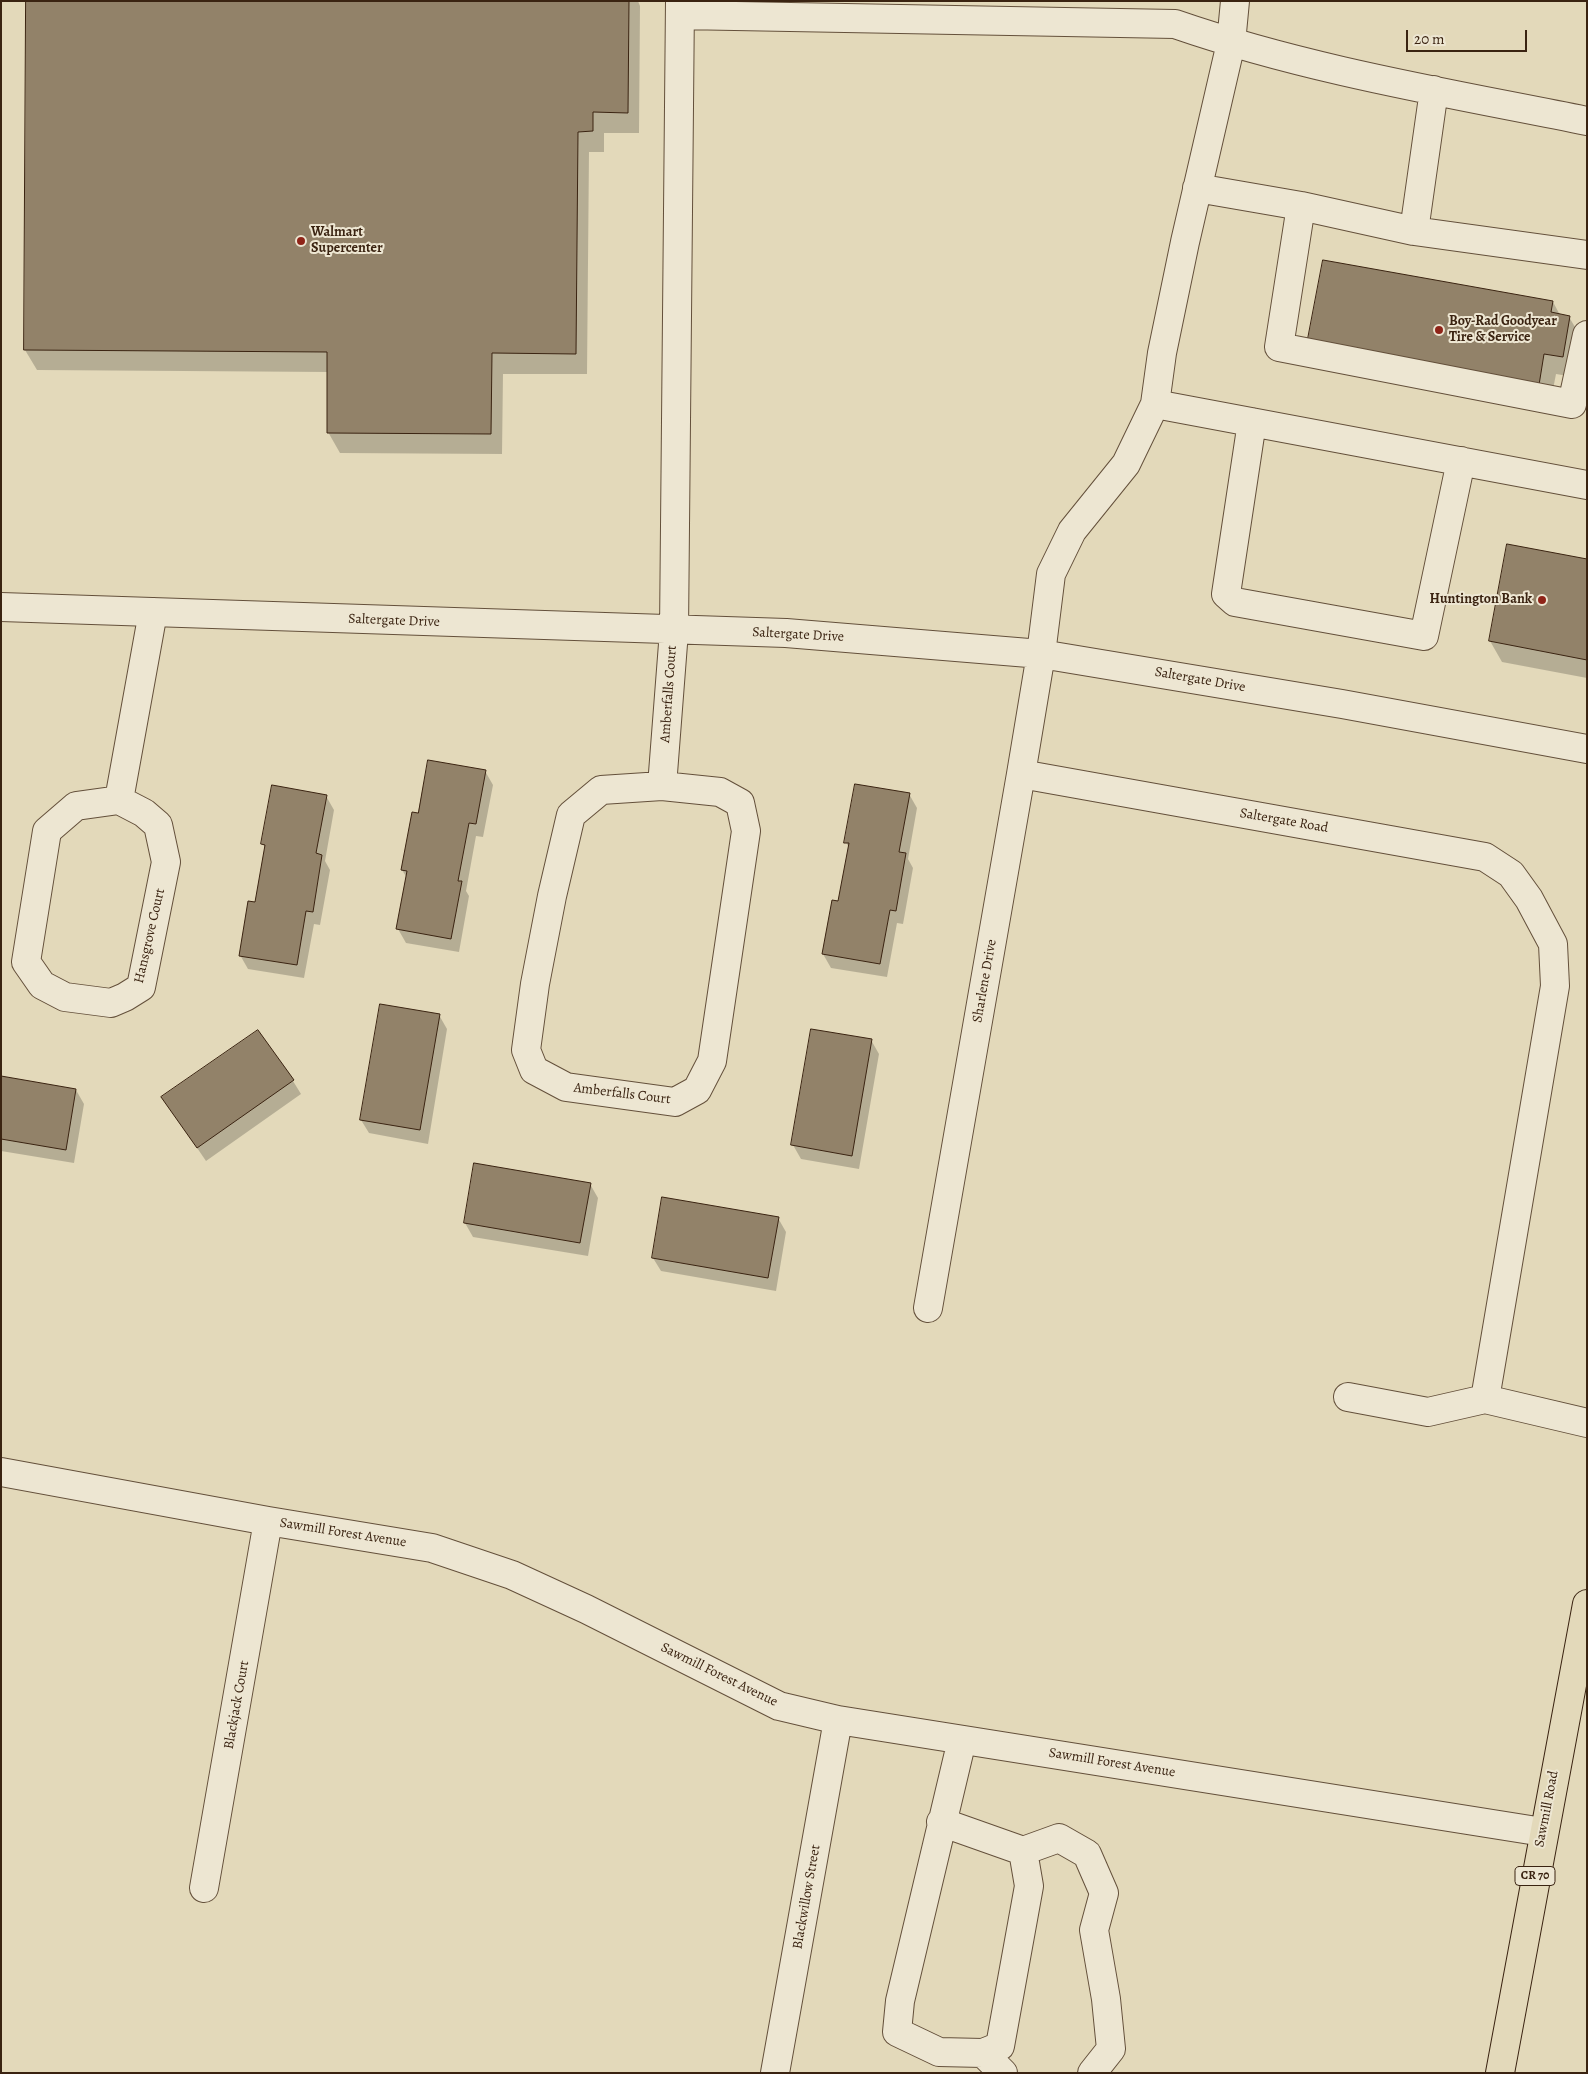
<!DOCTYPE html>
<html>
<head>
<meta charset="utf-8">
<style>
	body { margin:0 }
	#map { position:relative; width:1588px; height:2074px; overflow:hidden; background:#e3d9ba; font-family:Alegreya,serif }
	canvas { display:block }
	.frame { position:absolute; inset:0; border:2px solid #3a2311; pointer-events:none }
	.scale { position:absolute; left:1406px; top:30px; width:121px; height:22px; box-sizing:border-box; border:2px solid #3a2311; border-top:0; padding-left:6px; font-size:15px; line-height:18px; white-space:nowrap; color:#3a2311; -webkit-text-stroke:4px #ede6d2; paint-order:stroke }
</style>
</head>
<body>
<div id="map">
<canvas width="1588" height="2074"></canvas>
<div class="frame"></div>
<div class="scale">20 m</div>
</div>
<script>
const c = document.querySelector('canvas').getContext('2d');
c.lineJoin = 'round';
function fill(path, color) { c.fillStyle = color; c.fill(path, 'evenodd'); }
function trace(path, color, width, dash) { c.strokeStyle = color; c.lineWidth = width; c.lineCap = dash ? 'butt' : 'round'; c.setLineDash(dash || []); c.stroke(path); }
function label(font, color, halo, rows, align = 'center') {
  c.font = font + ' Alegreya,serif'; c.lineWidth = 4; c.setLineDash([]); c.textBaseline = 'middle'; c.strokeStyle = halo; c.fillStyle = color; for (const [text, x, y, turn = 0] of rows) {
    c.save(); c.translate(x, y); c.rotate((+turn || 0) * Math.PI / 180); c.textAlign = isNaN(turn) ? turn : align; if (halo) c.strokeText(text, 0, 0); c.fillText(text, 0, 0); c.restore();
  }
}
const shadow = new Path2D(`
	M27 1H638L640 6 639 133H604V152H589L587 374H503L502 454 340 453 328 432V372L37 370 25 350Z
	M1553 302 1560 315 1569 317 1581 337 1574 377 1556 374 1550 405 1320 364Z
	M1587 560V678L1502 662 1490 641Z
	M485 771 493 785 483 837 476 836 466 891 469 896 459 952 406 943 398 929 407 878 402 870 419 815Z
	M909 794 917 808 908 859 913 868 903 924 897 923 887 977 831 968 823 954 839 902 849 848 846 842Z
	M326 796 334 810 325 861 330 870 320 925 314 924 304 978 248 969 240 955 256 904 266 849 263 844Z
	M439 1015 447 1029 428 1144 369 1133 361 1120Z
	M871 1040 879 1054 859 1169 801 1159 793 1145Z
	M1 1077 76 1090 84 1104 74 1163 1 1151Z
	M293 1081 301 1094 206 1161 163 1098Z
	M590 1184 598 1198 588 1256 473 1237 465 1223Z
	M778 1218 786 1232 776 1291 661 1271 653 1258Z`);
const building = new Path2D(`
	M26 1H629L628 113 593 112V131L578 132 576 354 492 353 491 434 327 433V352L24 350Z
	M1323 260 1553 301 1551 312 1570 316 1563 357 1544 354 1539 385 1307 344Z
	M1507 544 1587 559V660L1489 641Z
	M428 760 486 770 476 824 469 823 458 881H462L451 939 396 929 407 871 401 870 412 812 418 813Z
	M855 784 910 793 899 852 906 853 896 911 890 910 880 964 822 954 832 900 838 901 849 843H844Z
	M272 785 327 795 316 853 322 855 313 912 306 911 297 965 239 956 248 901 255 902 265 845 261 844Z
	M380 1004 440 1014 420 1130 360 1120Z
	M811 1029 872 1039 852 1156 791 1145Z
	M258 1030 294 1080 197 1148 161 1097Z
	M1 1076 76 1089 66 1150 1 1139Z
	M474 1163 591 1183 580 1243 464 1223Z
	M662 1197 779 1217 768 1278 652 1258Z`);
const minor = new Path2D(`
	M680 15 1175 24C1308 70 1448 93 1587 121
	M1197 188 1301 206
	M1414 231 1434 90
	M1587 255 1414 231 1301 206 1279 347 1572 404 1587 335
	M1155 404 1587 485
	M1252 422 1226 594 1235 602 1424 636 1461 461
	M1 607 786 633 1041 654 1342 704 1587 749
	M1021 774 1485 857 1511 874 1529 899 1553 944 1555 986 1485 1399 1587 1423
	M662 786 720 792 740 803 746 831 712 1061 697 1090 675 1102 566 1087 534 1070 526 1050 535 984 552 896 571 815 601 790Z
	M662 786 674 631 680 1
	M119 800 144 813 158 825 166 862 141 987 125 997 111 1003 65 997 42 985 26 962 47 831 76 806Z
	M119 800 153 612
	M928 1308 1021 774 1041 654 1051 574 1072 531 1126 464 1155 404 1162 353 1185 242 1231 43 1235 1
	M1348 1397 1428 1412 1485 1399
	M1 1472 268 1521 432 1548 512 1575 586 1609 779 1706 838 1720 1543 1832
	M941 1822 1023 1851 1029 1886 1000 2046 983 2053 939 2052 897 2032 900 2001 962 1740
	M1023 1851 1059 1838 1087 1854 1104 1893 1094 1930 1106 1999 1111 2049 1092 2073
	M204 1888 268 1521
	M983 2053 1003 2073
	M775 2073 838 1720`);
const major = new Path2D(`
	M1500 2073 1587 1604`);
const markers = [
	[301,241,5,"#8f2418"],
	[1439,330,5,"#8f2418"],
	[1542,600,5,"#8f2418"]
];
const shields = [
	[1535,1876,40]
];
const shieldNames = [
	["CR 70",1535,1876]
];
const poiNames = [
	["Walmart",311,233],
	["Supercenter",311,249],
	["Boy-Rad Goodyear",1449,322],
	["Tire & Service",1449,338],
	["Huntington Bank",1532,600,"right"]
];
const streetNames = [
	["Saltergate Drive",394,621,2],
	["Saltergate Drive",798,635,3],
	["Saltergate Drive",1200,680,10],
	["Amberfalls Court",669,694,-86],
	["Saltergate Road",1284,821,10],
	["Hansgrove Court",150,936,-77],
	["Sharlene Drive",985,981,-80],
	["Amberfalls Court",622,1094,7],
	["Sawmill Forest Avenue",343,1533,9],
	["Sawmill Forest Avenue",719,1675,26],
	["Blackjack Court",237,1705,-80],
	["Sawmill Forest Avenue",1112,1763,9],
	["Sawmill Road",1547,1809,-79],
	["Blackwillow Street",807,1897,-80]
];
fill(shadow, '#0003');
fill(building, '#928269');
trace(building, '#3a2311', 1);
trace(minor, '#64503b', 30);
trace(major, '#3a2311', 30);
trace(minor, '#ede6d2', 28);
trace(major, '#e3d9ba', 28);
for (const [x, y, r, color] of markers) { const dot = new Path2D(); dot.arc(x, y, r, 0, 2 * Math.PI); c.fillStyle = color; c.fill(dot); trace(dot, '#ede6d2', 2); }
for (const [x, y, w] of shields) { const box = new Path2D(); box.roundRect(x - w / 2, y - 9.5, w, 19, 4); c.fillStyle = '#ede6d2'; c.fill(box); trace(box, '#3a2311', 1); }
label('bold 12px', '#3a2311', null, shieldNames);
label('bold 14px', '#3a2311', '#ede6d2', poiNames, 'left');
label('14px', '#3a2311', '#ede6d2', streetNames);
</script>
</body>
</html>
